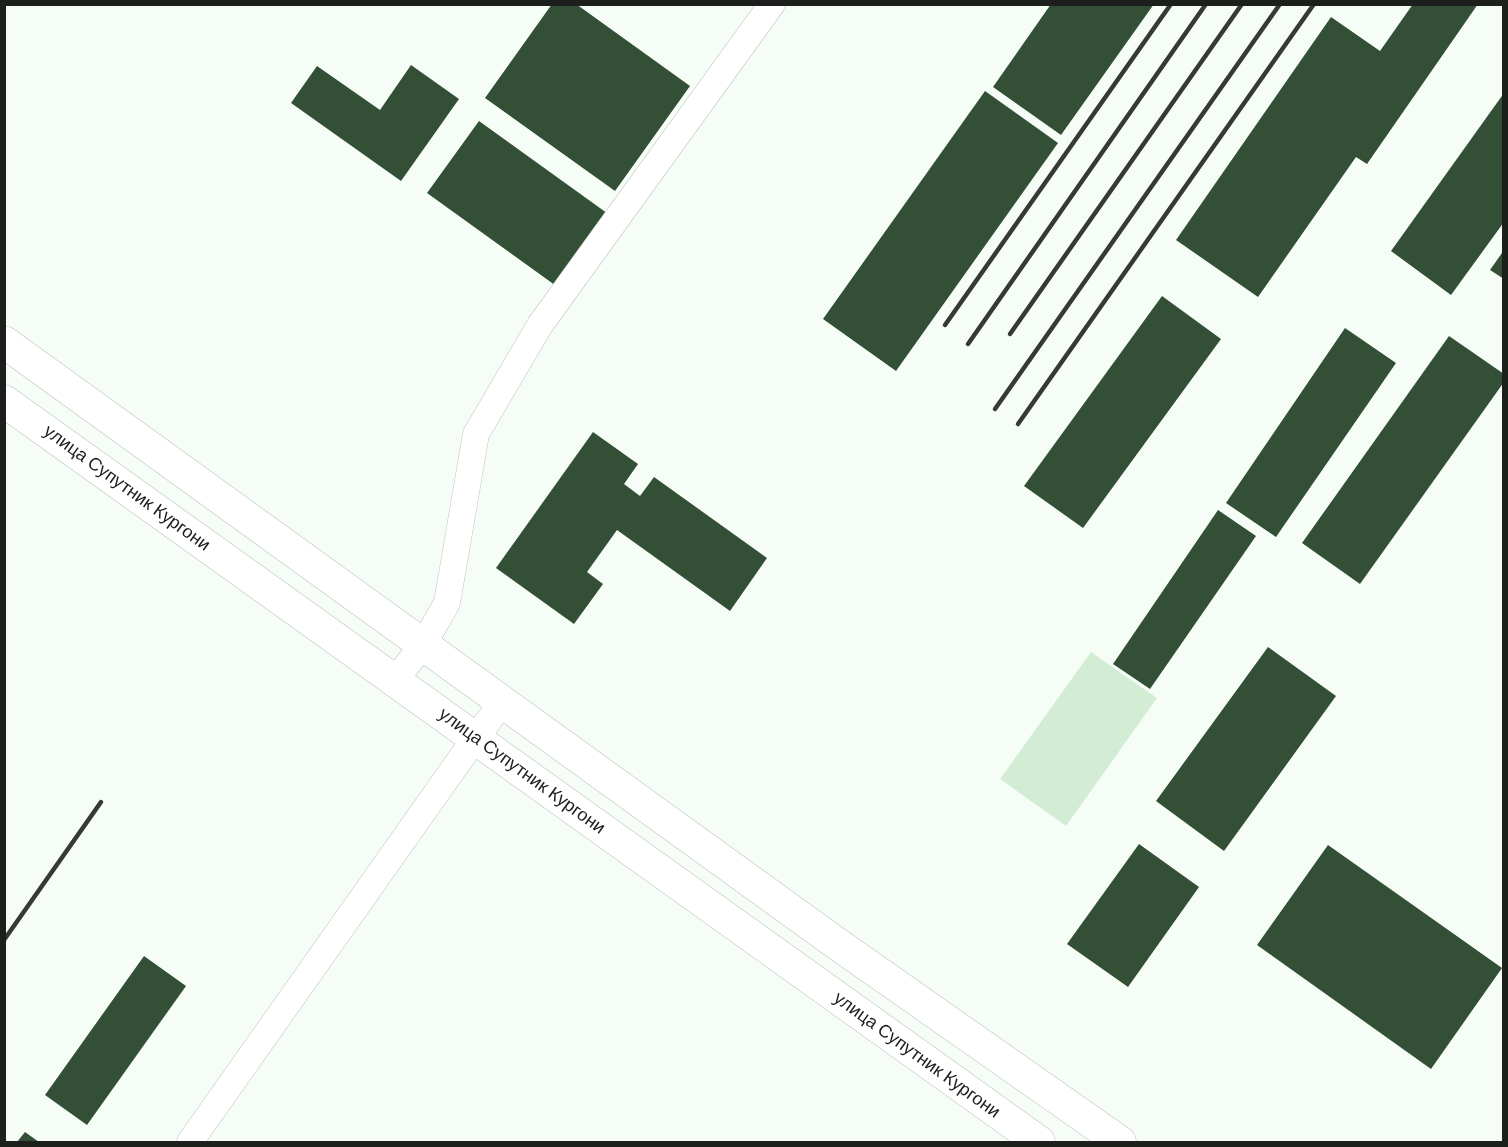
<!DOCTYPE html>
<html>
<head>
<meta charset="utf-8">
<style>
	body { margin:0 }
	#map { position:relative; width:1508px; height:1147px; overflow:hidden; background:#f6fcf6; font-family:"Public Sans",sans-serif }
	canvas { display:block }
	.frame { position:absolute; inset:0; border:6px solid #1d1f1d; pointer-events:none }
</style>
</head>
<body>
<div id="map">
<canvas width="1508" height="1147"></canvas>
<div class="frame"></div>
</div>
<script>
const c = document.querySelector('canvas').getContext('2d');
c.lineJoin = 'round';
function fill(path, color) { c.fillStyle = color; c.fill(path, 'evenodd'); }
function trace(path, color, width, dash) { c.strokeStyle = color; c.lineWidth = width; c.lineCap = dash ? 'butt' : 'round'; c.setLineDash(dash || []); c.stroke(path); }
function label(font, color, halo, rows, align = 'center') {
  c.font = font + ' "Public Sans",sans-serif'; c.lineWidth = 6; c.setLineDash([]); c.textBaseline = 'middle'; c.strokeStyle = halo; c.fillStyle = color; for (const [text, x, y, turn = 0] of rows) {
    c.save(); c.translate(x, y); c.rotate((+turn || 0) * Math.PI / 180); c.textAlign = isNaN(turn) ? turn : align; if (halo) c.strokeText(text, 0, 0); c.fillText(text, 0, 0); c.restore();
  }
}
const green = new Path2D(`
	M1091 652 1157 698 1066 826 1000 779Z`);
const building = new Path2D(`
	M552 4H576L690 86 615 191 485 98Z
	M1051 4H1154L1061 135 993 87Z
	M1413 4H1478L1367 164 1356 157 1258 297 1176 240 1331 17 1380 51Z
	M411 65 459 99 401 181 291 103 317 66 380 110Z
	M985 91 1058 143 896 371 823 319Z
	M1504 93V222L1451 295 1391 251Z
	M479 121 611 216 559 288 427 193Z
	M1504 250V279L1490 270Z
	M1162 296 1221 339 1083 528 1024 486Z
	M1345 328 1396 363 1276 537 1226 503Z
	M1449 336 1504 374V382L1360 584 1302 543Z
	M593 432 638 464 624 484 640 496 654 477 767 558 730 611 617 530 587 572 603 584 574 624 496 568Z
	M1218 510 1256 536 1150 689 1113 664Z
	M1268 647 1336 696 1224 851 1156 801Z
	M1139 844 1199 887 1128 987 1067 944Z
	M1328 845 1502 968 1431 1069 1257 945Z
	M144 956 186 986 87 1125 45 1095Z
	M25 1132 39 1142H17Z`);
const minor = new Path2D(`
	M395 680 423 645 447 603 476 434 540 325 772 4
	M190 1142 476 737 503 702`);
const major = new Path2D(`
	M4 342 836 943 1120 1142
	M4 401 1039 1142`);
const rail = new Path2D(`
	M945 325 1171 4
	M1010 334 1242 4
	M968 344 1206 4
	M995 409 1280 4
	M1018 424 1314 4
	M4 940 101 802`);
const streetNames = [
	["улица Супутник Кургони",127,488,36],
	["улица Супутник Кургони",522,771,36],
	["улица Супутник Кургони",917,1055,36]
];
fill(green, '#d3edd5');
fill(building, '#335036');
trace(minor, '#bdc3bd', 27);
trace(major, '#bdc3bd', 33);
trace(minor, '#fff', 26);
trace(major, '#fff', 32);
trace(rail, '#363936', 4.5);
label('18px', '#1d1f1d', '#fff', streetNames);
</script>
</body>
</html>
